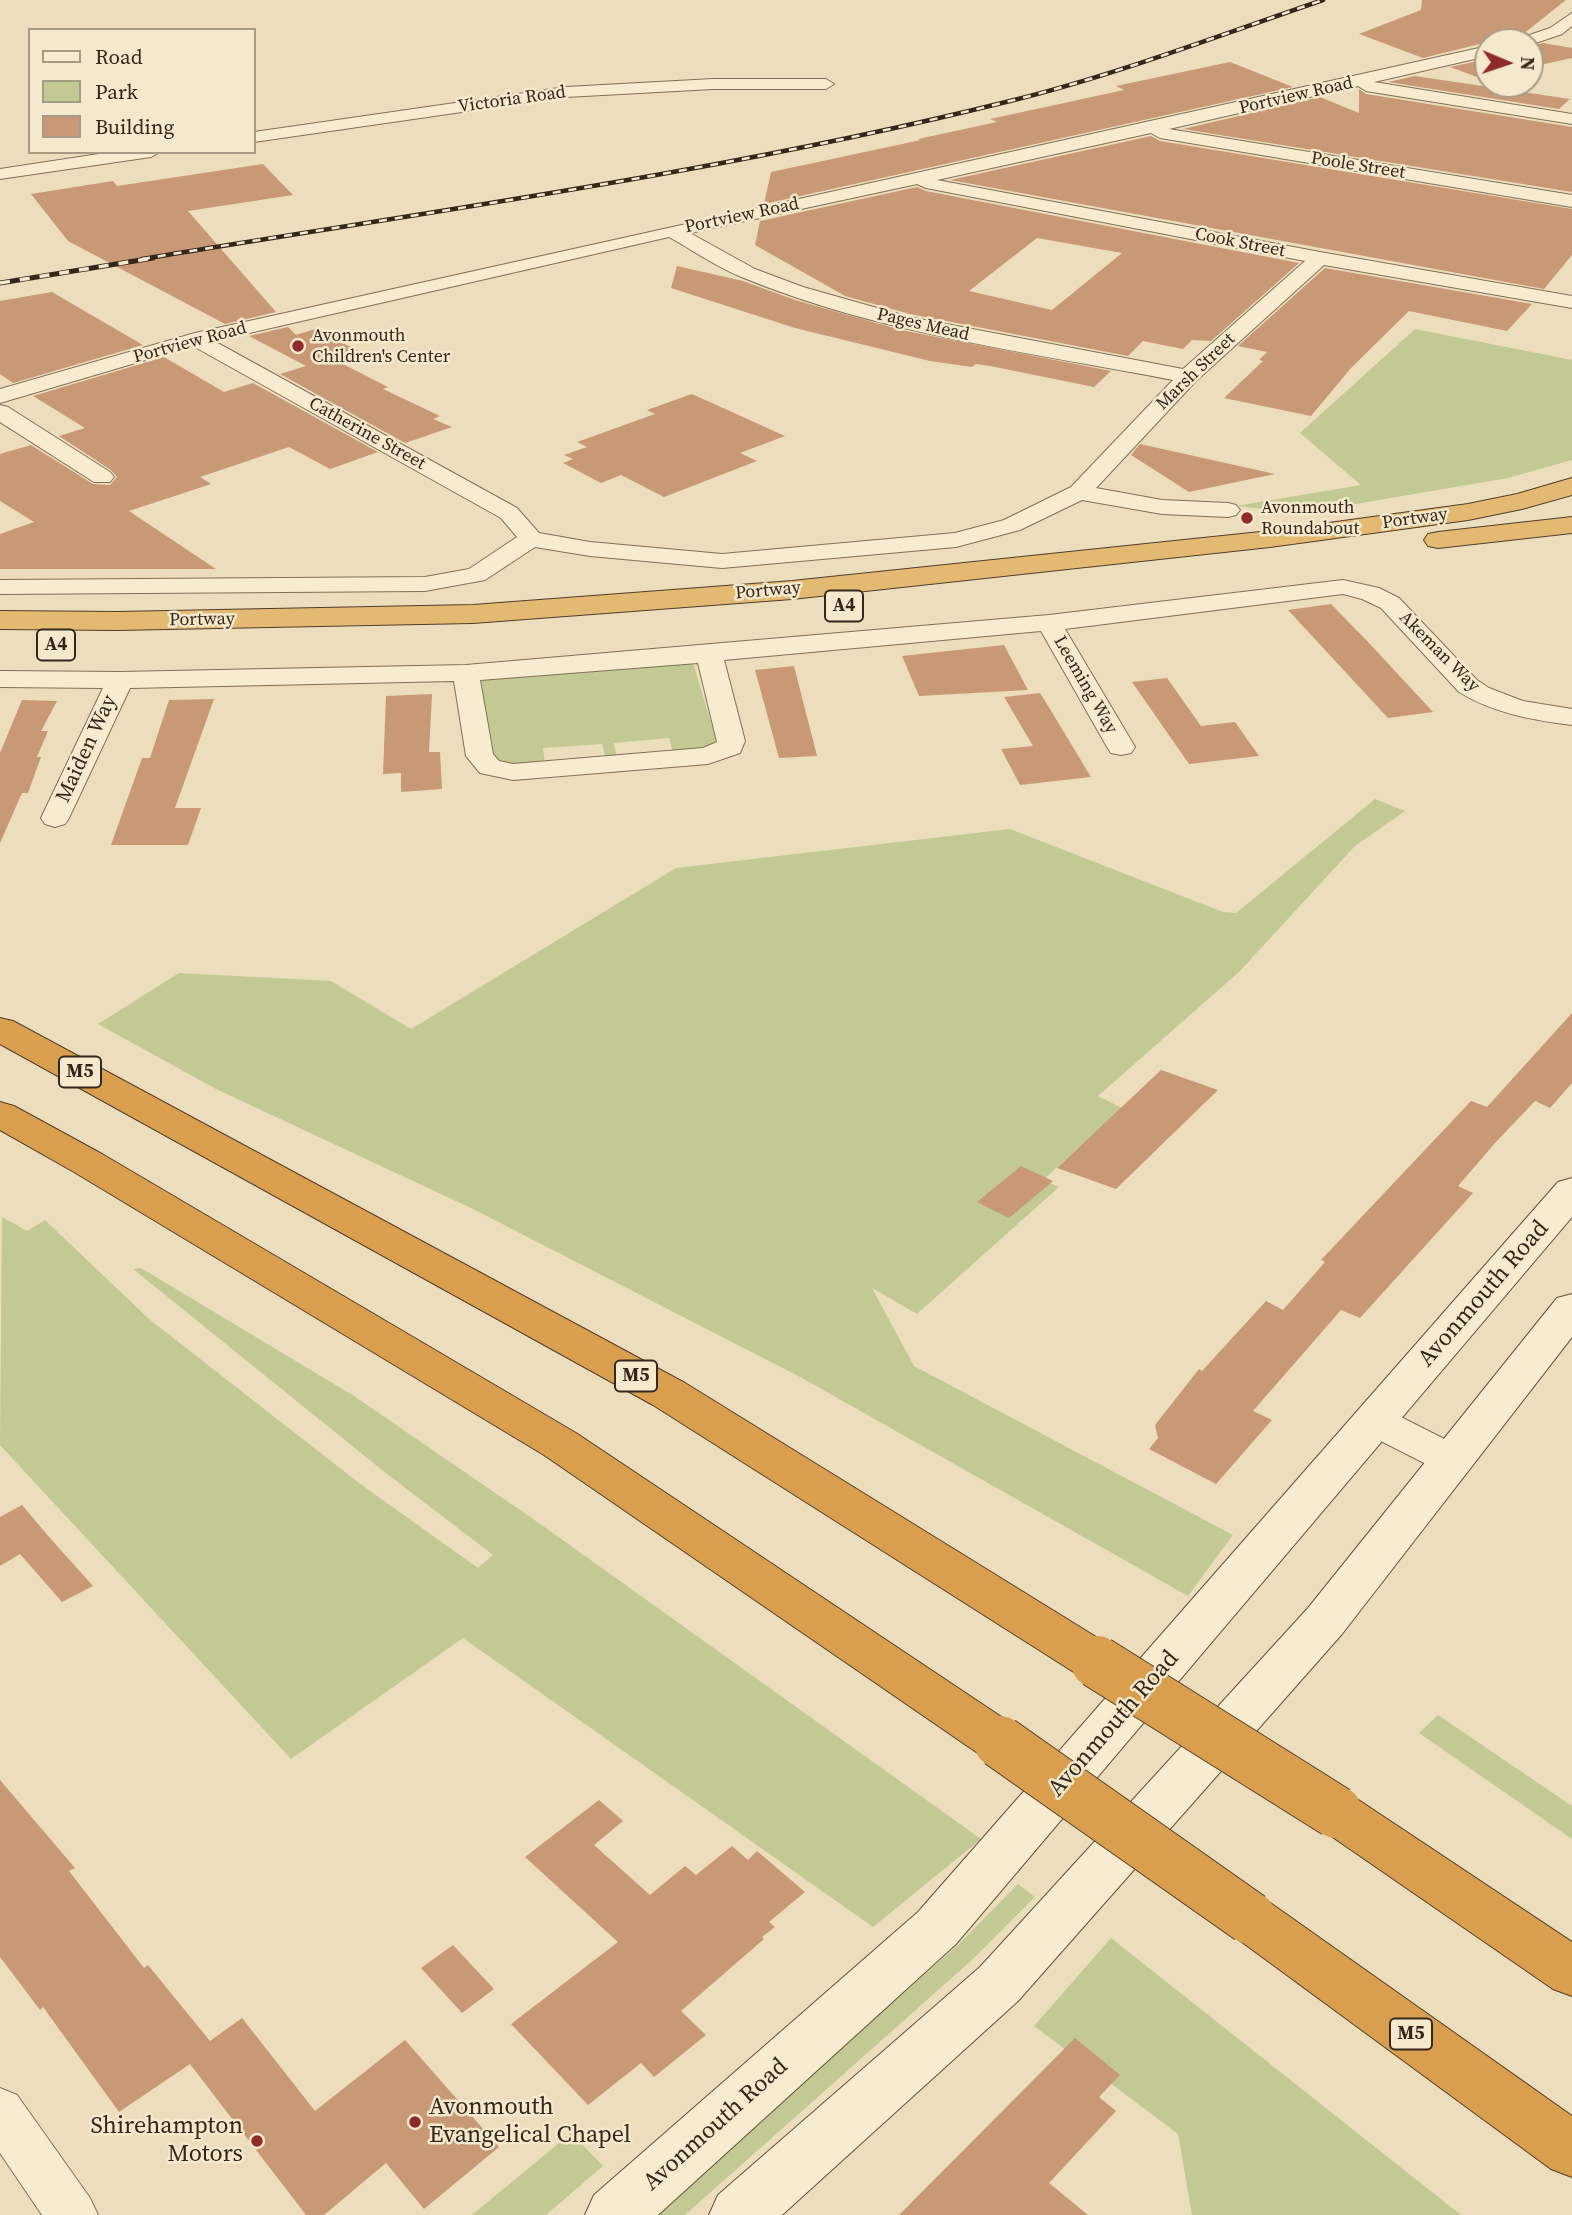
<!DOCTYPE html>
<html>
<head>
<meta charset="utf-8">
<style>
	body { margin:0 }
	#map { position:relative; width:1572px; height:2215px; overflow:hidden; background:#ecdebd; font-family:"Source Serif 4",serif }
	canvas { display:block }
	.legend { position:absolute; left:28px; top:28px; width:228px; height:126px; box-sizing:border-box; background:#f4e9cd; border:2px solid #a79b86; margin:0; padding:9px 12px; list-style:none; font-size:21px; color:#33271b }
	.legend li { display:flex; align-items:center; gap:14px; height:35px }
	.legend b { width:35px; border:2px solid #a79b86 }
	.north { position:absolute; left:1474px; top:28px; width:70px; height:70px; box-sizing:border-box; background:#f4e9cd; border:2px solid #a79b86; border-radius:50%; rotate:92deg; font-size:19px; font-weight:700; line-height:28px; text-align:center; color:#33271b }
	.north::after { content:''; display:block; margin:auto; width:24px; height:32px; background:#902a29; clip-path:polygon(50% 0,100% 100%,50% 72%,0 100%) }
</style>
</head>
<body>
<div id="map">
<canvas width="1572" height="2215"></canvas>
<ul class="legend">
<li><b style="height:9px;background:#f7ecd0"></b>Road</li>
<li><b style="height:19px;background:#c2c992"></b>Park</li>
<li><b style="height:19px;background:#c99874"></b>Building</li>
</ul>
<div class="north">N</div>
</div>
<script>
const c = document.querySelector('canvas').getContext('2d');
c.lineJoin = 'round';
function fill(path, color) { c.fillStyle = color; c.fill(path, 'evenodd'); }
function trace(path, color, width, dash) { c.strokeStyle = color; c.lineWidth = width; c.lineCap = dash ? 'butt' : 'round'; c.setLineDash(dash || []); c.stroke(path); }
function label(font, color, halo, rows, align = 'center') {
  c.font = font + ' "Source Serif 4",serif'; c.lineWidth = 5; c.setLineDash([]); c.textBaseline = 'middle'; c.strokeStyle = halo; c.fillStyle = color; for (const [text, x, y, turn = 0] of rows) {
    c.save(); c.translate(x, y); c.rotate((+turn || 0) * Math.PI / 180); c.textAlign = isNaN(turn) ? turn : align; if (halo) c.strokeText(text, 0, 0); c.fillText(text, 0, 0); c.restore();
  }
}
const green = new Path2D(`
	M1415 329 1572 360V460L1508 478 1303 513 1236 506 1361 485 1300 433Z
	M693 663 716 739 711 748 673 753 669 738 614 743 617 758 606 759 602 744 543 748 545 764 505 766 491 757 481 680Z
	M1375 799 1405 811 1355 846 1239 972 1098 1096 1122 1108 1043 1180 1059 1187 917 1314 872 1288 914 1366 1233 1535 1188 1596 802 1378 473 1209 216 1089 98 1024 179 973 331 981 411 1029 676 868 1010 829 1223 912 1236 913Z
	M2 1217 27 1231 45 1220 149 1319 359 1483 478 1568 493 1555 382 1470 133 1269 141 1268 354 1396 536 1521 981 1839 873 1927 463 1638 291 1759 0 1445Z
	M1438 1715 1572 1806V1839L1419 1733Z
	M1018 1884 1035 1897 972 1960 685 2215H651L957 1946Z
	M1111 1938 1461 2215H1192L1178 2134 1034 2026Z
	M571 2133 603 2166 546 2215H472Z`);
const building = new Path2D(`
	M1422 0H1566L1513 42H1488L1423 58 1359 34 1421 10Z
	M1543 43 1572 48V58L1530 67V47Z
	M1488 59V75L1477 77 1450 67Z
	M1230 62 1293 87 764 204 771 172 921 140 918 139 997 122 990 119 1124 90 1116 86Z
	M1415 76 1570 99 1559 109 1388 82Z
	M1359 89 1366 94 1572 127V192L1183 129 1320 97 1359 113Z
	M1151 136 1160 141 1572 209V255L1544 289 950 180Z
	M263 164 293 195 188 211 276 312 225 324 68 241 31 194 113 181 117 186Z
	M917 187 926 191 1299 263 1211 341 1192 340 1183 349 1143 341 1128 356 910 314 845 296 755 245 760 221ZM1037 238 1122 253 1052 310 969 291Z
	M677 266 743 281 795 300 901 330 1111 371 1094 387 990 366 976 364 972 367 930 361 795 328 671 288Z
	M1325 268 1532 304 1507 331 1409 311 1351 368 1311 416 1224 398 1263 361 1259 360 1267 352 1238 346Z
	M52 292 143 345 13 383 0 374V301Z
	M288 327 296 335 315 329 361 352 335 360 388 387 383 389 440 416 433 419 452 427 405 443 280 374 306 366 249 336Z
	M164 357 224 392 253 383 378 452 330 469 289 447 200 477 211 484 129 511 216 569H0V534L34 522 0 501V454L31 445 93 484 110 485 117 477 111 470 59 436 85 428 33 396Z
	M692 394 785 436 740 453 757 461 664 497 621 475 601 483 563 463 573 459 564 455 587 447 577 442 655 414 647 410Z
	M1140 444 1275 474 1189 492 1131 455Z
	M1331 604 1369 643 1433 712 1388 718 1288 610Z
	M1004 645 1028 690 919 696 902 656Z
	M794 666 817 756 779 758 755 670Z
	M1167 678 1201 726 1235 722 1259 756 1189 764 1132 682Z
	M1040 693 1050 709 1091 777 1020 785 1001 749 1033 746 1004 697Z
	M432 694 429 752H440L442 789 401 792V773L383 774 386 696Z
	M214 699 175 808H201L188 845H111L142 758H150L169 700Z
	M22 700 57 701 41 731H48L37 757H41L28 793H22L0 843V753Z
	M1572 1013V1083L1550 1108 1535 1101 1495 1143 1458 1186 1473 1193 1360 1318 1341 1310 1253 1411 1272 1420 1216 1484 1149 1449 1158 1438 1155 1425 1199 1369 1202 1371 1266 1301 1283 1310 1325 1262 1321 1260 1471 1101 1487 1107Z
	M1161 1070 1218 1090 1116 1189 1057 1168Z
	M1021 1166 1053 1181 1009 1218 977 1202Z
	M22 1505 50 1538 93 1586 62 1602 20 1554 0 1566V1517Z
	M0 1780 75 1868 69 1871 144 1968 148 1965 210 2041 242 2018 315 2111 405 2040 499 2147 424 2209 386 2163 324 2215H306L190 2064 119 2112 43 2007 40 2010 0 1957Z
	M599 1800 623 1821 594 1845 650 1895 685 1866 696 1875 732 1846 748 1860 757 1851 805 1892 769 1922 775 1927 762 1937 764 1939 681 2011 706 2035 654 2077 641 2063 588 2105 511 2024 618 1942 525 1857Z
	M453 1945 494 1989 462 2013 421 1968Z
	M1075 2038 1120 2075 1099 2097 1116 2111 1049 2183 1088 2215H899Z`);
const minor = new Path2D(`
	M1572 13V26L1562 34 1530 45V42H1516L1518 39 1550 28Z
	M1488 46V56L1374 82 1572 114V124L1366 91 1358 86 1169 129 1572 195V207L1160 138 1151 133 937 180 1320 252 1572 296V308L1324 265 1196 381 1096 488 1162 500 1228 503 1236 505 1240 510 1236 515 1228 517 1162 514 1082 500 1020 530 956 547 722 568 590 556 535 547 485 580 425 591 0 594V580L425 577 469 569 517 537 501 518 193 346 0 403V389L195 333ZM917 184 926 188 1305 261 1183 369 909 317 803 287 755 269 690 233ZM669 237C694 251 718 268 744 278 880 334 1029 352 1173 380L1071 487 1004 520 955 533 722 554 590 542 539 533 517 508 214 341Z
	M713 79H826L834 84 826 89H713L566 97 254 142V132L566 87Z
	M112 152H160L151 157 0 179V169Z
	M0 405 8 407 110 472 114 477 110 482H94L0 422Z
	M1343 580 1379 588 1399 598 1477 680 1489 688 1523 701 1572 709V725C1532 720 1493 713 1459 692L1381 608 1362 599 1343 594 1065 629 1135 747 1131 753 1121 755 1111 753 1107 747 1041 631 724 660 745 741 740 753 708 764 513 780 480 773 466 756 454 681 130 688 69 818 65 824 55 827 45 824 41 818 103 688 0 687V671L120 672 466 665 1049 615ZM698 663 717 742 703 748 513 764 499 761 493 754 480 680Z
	M1375 1407 1389 1411 1466 1450 1471 1460 1466 1470 1452 1474 1438 1470 1361 1431 1356 1421 1361 1411Z
	M0 2088 17 2095 90 2198 98 2215H42L0 2153Z`);
const secondary = new Path2D(`
	M1572 1178V1217L956 1944 658 2215H585L594 2195 918 1912 1558 1182Z
	M1572 1294V1337L1342 1634 1018 2001 782 2215H709L718 2195 980 1967 1308 1608 1557 1298Z`);
const trunk = new Path2D(`
	M1572 478V495L1522 509 1468 520 1270 547 792 599 473 623 117 630 0 629V611L117 612 473 605 792 581 1270 531 1468 504 1517 494Z
	M1572 517V533L1438 548 1428 546 1424 540 1428 534 1438 532Z`);
const motorway = new Path2D(`
	M0 1018 13 1021 685 1383 1114 1648 1121 1662 1114 1676 1097 1681 1080 1676 653 1405 0 1044Z
	M0 1102 14 1106 102 1154 576 1433 1018 1728 1025 1742 1018 1756 1000 1762 982 1756 544 1455 74 1172 0 1130Z
	M1336 1791 1354 1797 1572 1942V1996L1553 1989 1318 1827 1310 1812 1318 1797Z
	M1250 1895 1269 1902 1572 2116V2177L1551 2169 1231 1934 1223 1918 1231 1902Z`);
const railFar1 = new Path2D(`
	M142 259C432 211 725 172 1010 101 1116 75 1220 35 1323 0`);
const rail = new Path2D(`
	M0 283 153 258`);
const motorwayBridge = new Path2D(`
	M1097 1662 1336 1812
	M1000 1742 1250 1918`);
const markers = [
	[298,346,7,"#902a29"],
	[1247,518,7,"#902a29"],
	[415,2122,7,"#902a29"],
	[257,2141,7,"#902a29"]
];
const farStreetnames = [
	["Portview Road",1296,96,-13],
	["Victoria Road",512,100,-8],
	["Poole Street",1358,166,9],
	["Portview Road",742,216,-12],
	["Cook Street",1240,243,11],
	["Pages Mead",923,325,13],
	["Portview Road",190,343,-15],
	["Marsh Street",1196,372,-44],
	["Catherine Street",367,434,29],
	["Portway",1415,519,-8],
	["Portway",768,591,-5],
	["Portway",202,620,-1],
	["Akeman Way",1439,652,45],
	["Leeming Way",1085,685,60]
];
const farPoinames = [
	["Avonmouth",312,336],
	["Children's Center",312,357],
	["Avonmouth",1261,508],
	["Roundabout",1261,529]
];
const shields = [
	[844,606,38],
	[56,645,38],
	[80,1072,42],
	[636,1376,42],
	[1411,2034,42]
];
const shieldNames = [
	["A4",844,606],
	["A4",56,645],
	["M5",80,1072],
	["M5",636,1376],
	["M5",1411,2034]
];
const streetNames = [
	["Maiden Way",87,749,-65]
];
const nearStreetnames = [
	["Avonmouth Road",1484,1294,-49],
	["Avonmouth Road",1114,1724,-49],
	["Avonmouth Road",716,2125,-42]
];
const nearPoinames = [
	["Avonmouth",429,2108],
	["Evangelical Chapel",429,2136],
	["Shirehampton",243,2127,"right"],
	["Motors",243,2155,"right"]
];
fill(green, '#c2c992');
fill(building, '#c99874');
trace(minor, '#836f57', 2);
trace(secondary, '#65503b', 2);
trace(trunk, '#513d2c', 2);
trace(motorway, '#513d2c', 2);
fill(minor, '#f7ecd0');
fill(secondary, '#f7ecd0');
fill(trunk, '#e4b972');
fill(motorway, '#da9e4f');
trace(railFar1, '#33271b', 4.5);
trace(rail, '#33271b', 5);
trace(railFar1, '#f4e9cd', 2.5, [8]);
trace(rail, '#f4e9cd', 3.5, [10]);
trace(motorwayBridge, '#513d2c', 54, []);
trace(motorwayBridge, '#da9e4f', 52);
for (const [x, y, r, color] of markers) { const dot = new Path2D(); dot.arc(x, y, r, 0, 2 * Math.PI); c.fillStyle = color; c.fill(dot); trace(dot, '#f4e9cd', 2.5); }
label('18px', '#33271b', '#f4e9cd', farStreetnames);
label('18px', '#33271b', '#f4e9cd', farPoinames, 'left');
for (const [x, y, w] of shields) { const box = new Path2D(); box.roundRect(x - w / 2, y - 15.5, w, 31, 5); c.fillStyle = '#f4e9cd'; c.fill(box); trace(box, '#33271b', 2); }
label('bold 19px', '#33271b', null, shieldNames);
label('21px', '#33271b', '#f4e9cd', streetNames);
label('24px', '#33271b', '#f4e9cd', nearStreetnames);
label('24px', '#33271b', '#f4e9cd', nearPoinames, 'left');
</script>
</body>
</html>
